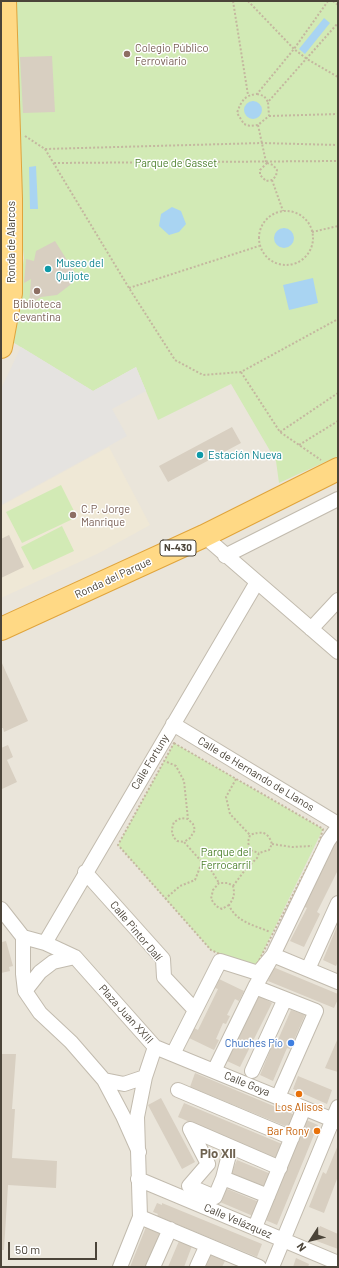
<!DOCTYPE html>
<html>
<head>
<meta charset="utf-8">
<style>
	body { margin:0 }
	#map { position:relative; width:339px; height:1268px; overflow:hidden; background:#f6f3ec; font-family:Barlow,sans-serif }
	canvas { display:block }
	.frame { position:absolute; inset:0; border:2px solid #4b4439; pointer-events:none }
	.north { position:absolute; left:291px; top:1220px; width:40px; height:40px; -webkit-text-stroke:3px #fff; paint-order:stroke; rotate:234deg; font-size:11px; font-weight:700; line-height:16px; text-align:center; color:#4b4439 }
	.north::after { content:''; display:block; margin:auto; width:14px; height:18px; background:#4b4439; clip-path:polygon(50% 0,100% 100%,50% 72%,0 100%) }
	.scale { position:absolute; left:8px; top:1242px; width:89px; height:18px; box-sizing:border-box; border:2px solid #4b4439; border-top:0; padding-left:5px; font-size:12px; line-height:14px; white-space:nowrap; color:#4b4439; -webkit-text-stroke:3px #fff; paint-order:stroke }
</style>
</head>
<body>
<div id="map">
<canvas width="339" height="1268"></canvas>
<div class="frame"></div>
<div class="north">N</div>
<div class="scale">50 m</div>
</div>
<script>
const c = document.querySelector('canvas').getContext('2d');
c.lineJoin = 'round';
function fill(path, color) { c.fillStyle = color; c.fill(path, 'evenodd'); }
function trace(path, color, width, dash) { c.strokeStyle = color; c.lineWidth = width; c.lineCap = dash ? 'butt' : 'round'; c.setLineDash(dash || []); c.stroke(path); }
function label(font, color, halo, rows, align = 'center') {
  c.font = font + ' Barlow,sans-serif'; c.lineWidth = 3; c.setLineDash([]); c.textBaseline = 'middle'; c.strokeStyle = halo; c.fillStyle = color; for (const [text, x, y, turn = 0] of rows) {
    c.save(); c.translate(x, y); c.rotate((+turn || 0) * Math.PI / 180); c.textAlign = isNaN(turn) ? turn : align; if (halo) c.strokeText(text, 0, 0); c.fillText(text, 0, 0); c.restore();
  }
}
const residential = new Path2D(`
	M1 1H338V1267H1Z`);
const education = new Path2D(`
	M109 447 150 525 99 553 1 598V506Z`);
const green = new Path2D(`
	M7 1H338V456L279 483 276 461 231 384 158 420 136 367 93 391 11 341 24 258 9 126Z
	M61 485 77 517 22 543 6 512Z
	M62 526 74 551 33 570 21 547Z
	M174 743 323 829 254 970 211 950 118 845Z`);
const parking = new Path2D(`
	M21 347 93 391 136 367 146 391 112 409 127 436 1 505V389Z`);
const water = new Path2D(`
	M324 18 330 23 305 54 299 49Z
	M244 110a9 9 0 1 1 18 0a9 9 0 1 1-18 0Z
	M36 166 38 209H30L29 167Z
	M172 207 181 211 186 224 179 232 169 235 159 226 161 214Z
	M274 238a10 10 0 1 1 20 0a10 10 0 1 1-20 0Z
	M313 278 318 303 289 310 283 285Z`);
const building = new Path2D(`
	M52 56 55 112 23 113 20 57Z
	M55 241 77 276 71 280 72 282 70 285 57 295 41 297 29 305 31 279 24 283 26 259 34 261 36 251Z
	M232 427 241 443 168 482 159 466Z
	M9 535 24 567 1 578V539Z
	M1 661 28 721 4 732 3 728H1Z
	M8 745 13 757 7 760 17 782 2 789 1 748Z
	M336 841 338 842V870L317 912 320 914 304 947 290 941 307 908 303 906Z
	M338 924V962L336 966 323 960Z
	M1 939 2 942 6 941 13 966 9 967 10 971 1 973Z
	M273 967 338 994V999L334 1008 268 981Z
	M219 979 244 991 239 1001 235 999 227 1015 230 1016 226 1024 223 1023 216 1039 219 1040 214 1050 189 1038 194 1028 198 1030 218 989 215 988Z
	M259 996 272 1003 240 1067 227 1061Z
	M291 1010 305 1015 290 1049 287 1048 273 1081 260 1075 274 1041 277 1042Z
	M338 1038V1072L325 1068Z
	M1 1054H16L12 1109H15L12 1158 57 1161 56 1188 8 1185 4 1250H1Z
	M195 1073 295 1115 290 1128 190 1087Z
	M298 1076 332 1090 327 1104 293 1089Z
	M161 1098 195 1162 182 1169 148 1105Z
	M184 1103 282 1144 277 1159 178 1117Z
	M304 1119 318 1125 277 1225 263 1219Z
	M338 1145V1180L337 1179 324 1213 309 1207 323 1172 326 1174Z
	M237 1160 271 1174 265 1188 231 1174Z
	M225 1188 259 1202 253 1216 220 1202Z
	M157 1203 162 1205V1203L262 1244 257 1257 157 1216 158 1214 153 1212Z
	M320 1226 338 1234V1249L314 1240Z
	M146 1227 160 1233 146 1267H130Z
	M179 1241 192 1246 184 1267H168Z
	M211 1254 226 1259 222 1267H206Z
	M296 1258 309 1264 308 1267H293Z`);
const path = new Path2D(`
	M233 1 248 95
	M248 1 294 49 307 59 338 77
	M328 1 294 49 257 94C245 95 241 101 237 113L244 124 250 126 258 125 269 116 268 102 338 23
	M333 1 338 5
	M257 94 264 96 268 102
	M269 116 338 114
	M258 125 266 162
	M25 136 45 149 262 143 338 145
	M45 149 129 288 175 360 203 375 241 372 338 319
	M54 163 338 161
	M267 163 273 165 277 170 276 176 272 180 266 181 260 175V170Z
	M272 180 283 211
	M259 238a27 27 0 1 1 54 0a27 27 0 1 1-54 0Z
	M312 232 338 226
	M129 288 259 246
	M241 372 280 432 321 460
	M280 432 338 393
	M299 445 338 421
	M174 743 323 829 318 846 254 970 211 950 118 845Z
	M167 762 176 766 184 781 188 819
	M236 779 226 797 230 814 250 835
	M272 844 292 847 312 846
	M202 862 211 870 219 883
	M233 886 245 870 257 858 259 853 269 850 272 844C268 831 261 831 250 835L248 842 250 850 259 853
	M165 899 180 886 195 880 202 862 184 842 190 838 195 830 193 824 188 819 181 818 174 822C171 830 171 835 177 841L184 842
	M229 905 222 909 216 906 211 899 213 890 219 883H228L233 886C235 894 234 898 229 905 236 922 254 925 270 932`);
const minor = new Path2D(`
	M204 536 338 652
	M225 556 338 499
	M311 629 338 600
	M173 724 338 824
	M85 872 163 959 164 977 195 1010
	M1 909 23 937
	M23 937 45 943 75 957 155 1047 338 1122
	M23 937V974L25 991 40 1013 71 1042 104 1080 123 1116 139 1152
	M45 943 257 582
	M308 969 338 903
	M255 987 316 1011 278 1097
	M25 991 40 972 53 962 75 957
	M173 1054 220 961 258 973 273 955 338 982
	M214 1071 255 987 273 955 328 841 338 827
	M252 1071 285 999
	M104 1080 124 1084 145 1077
	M178 1090 292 1138
	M190 1129 208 1164 189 1186 215 1197 223 1178 231 1147
	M190 1129 280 1168
	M223 1178 268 1196
	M138 1179 338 1263
	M140 1217 259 1267
	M255 1227 304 1108
	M120 1267 140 1217 137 1117 145 1077 155 1047
	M153 1267 170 1229
	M197 1267 207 1245
	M272 1267 338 1107`);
const trunk = new Path2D(`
	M1 347 11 293V199L5 1
	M1 629 204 536 338 469`);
const markers = [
	[127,54,4,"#8d6e63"],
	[48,269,4,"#0f9aa8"],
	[37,291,4,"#8d6e63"],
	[200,455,4,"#0f9aa8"],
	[73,515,4,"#8d6e63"],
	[291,1043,4,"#3f7fe0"],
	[299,1094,4,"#e8710a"],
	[317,1131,4,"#e8710a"]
];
const shields = [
	[178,548,36]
];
const shieldNames = [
	["N-430",178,548]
];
const educationNames = [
	["Colegio Público",135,48],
	["Ferroviario",135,61],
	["Biblioteca",37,304,"center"],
	["Cevantina",37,317,"center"],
	["C.P. Jorge",81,509],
	["Manrique",81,522]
];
const parkNames = [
	["Parque de Gasset",176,163],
	["Parque del",226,852],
	["Ferrocarril",226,865]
];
const streetNames = [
	["Ronda de Alarcos",11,242,-90],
	["Ronda del Parque",113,578,-25],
	["Calle Fortuny",150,762,-59],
	["Calle de Hernando de Llanos",256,774,31],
	["Calle Pintor Dalí",136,931,50],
	["Plaza Juan XXIII",126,1014,48],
	["Calle Goya",247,1084,22],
	["Calle Velázquez",238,1221,23]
];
const cultureNames = [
	["Museo del",56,263],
	["Quijote",56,276],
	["Estación Nueva",208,455]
];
const shopNames = [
	["Chuches Pío",283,1043]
];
const foodNames = [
	["Los Alisos",299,1107],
	["Bar Rony",309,1131,"right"]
];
const quarterNames = [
	["Pio XII",218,1154]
];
fill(residential, '#eae5da');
fill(education, '#efe8d6');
fill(green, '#d2eab5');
fill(parking, '#e5e3e0');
fill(water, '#a9d4f2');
fill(building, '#d8cfc1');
trace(minor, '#c2bbae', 16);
trace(trunk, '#e0a43c', 24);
trace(path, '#c4b79f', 2, [2, 2]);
trace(minor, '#fff', 14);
trace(trunk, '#ffd985', 22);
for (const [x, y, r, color] of markers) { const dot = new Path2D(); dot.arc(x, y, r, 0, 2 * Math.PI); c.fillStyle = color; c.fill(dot); trace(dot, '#fff', 1.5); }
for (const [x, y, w] of shields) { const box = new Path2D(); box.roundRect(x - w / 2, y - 8, w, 16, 3); c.fillStyle = '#fff'; c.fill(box); trace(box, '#4b4439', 1); }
label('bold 10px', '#4b4439', null, shieldNames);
label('11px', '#785e54', '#fff', educationNames, 'left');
label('11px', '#4a7f2a', '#fff', parkNames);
label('11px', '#4b4439', '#fff', streetNames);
label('11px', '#0d838f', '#fff', cultureNames, 'left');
label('11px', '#366cbe', '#fff', shopNames, 'right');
label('11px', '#c56008', '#fff', foodNames);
label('bold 13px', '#6e6250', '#fff', quarterNames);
</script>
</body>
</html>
